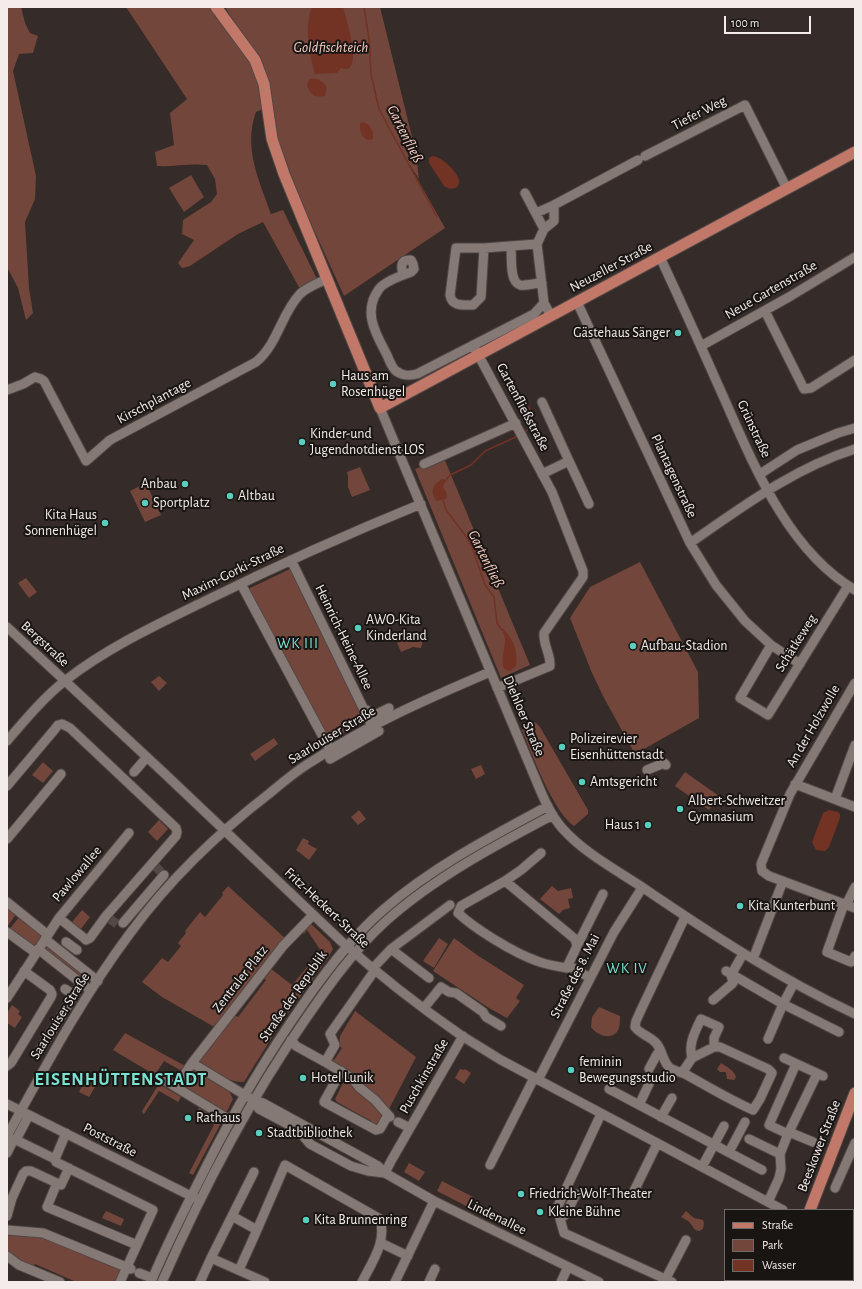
<!DOCTYPE html>
<html>
<head>
<meta charset="utf-8">
<style>
	body { margin:0 }
	#map { position:relative; width:862px; height:1289px; overflow:hidden; background:#352b28; font-family:"Alegreya Sans",sans-serif }
	canvas { display:block }
	.frame { position:absolute; inset:0; border:8px solid #f3eceb; pointer-events:none }
	.legend { position:absolute; left:724px; top:1209px; width:130px; height:72px; box-sizing:border-box; background:#191513; border:1px solid #706b69; margin:0; padding:5px 7px; list-style:none; font-size:12px; color:#f3eceb }
	.legend li { display:flex; align-items:center; gap:8px; height:20px }
	.legend b { width:20px; border:1px solid #706b69 }
	.scale { position:absolute; left:724px; top:16px; width:87px; height:18px; box-sizing:border-box; border:2px solid #f3eceb; border-top:0; padding-left:5px; font-size:12px; line-height:14px; white-space:nowrap; color:#f3eceb; -webkit-text-stroke:3px #191513; paint-order:stroke }
</style>
</head>
<body>
<div id="map">
<canvas width="862" height="1289"></canvas>
<div class="frame"></div>
<ul class="legend">
<li><b style="height:5px;background:#c27868"></b>Straße</li>
<li><b style="height:11px;background:#73463b"></b>Park</li>
<li><b style="height:11px;background:#723224"></b>Wasser</li>
</ul>
<div class="scale">100 m</div>
</div>
<script>
const c = document.querySelector('canvas').getContext('2d');
c.lineJoin = 'round';
function fill(path, color) { c.fillStyle = color; c.fill(path, 'evenodd'); }
function trace(path, color, width, dash) { c.strokeStyle = color; c.lineWidth = width; c.lineCap = dash ? 'butt' : 'round'; c.setLineDash(dash || []); c.stroke(path); }
function label(font, color, halo, rows, align = 'center') {
  c.font = font + ' "Alegreya Sans",sans-serif'; c.lineWidth = 4; c.setLineDash([]); c.textBaseline = 'middle'; c.strokeStyle = halo; c.fillStyle = color; for (const [text, x, y, turn = 0] of rows) {
    c.save(); c.translate(x, y); c.rotate((+turn || 0) * Math.PI / 180); c.textAlign = isNaN(turn) ? turn : align; if (halo) c.strokeText(text, 0, 0); c.fillText(text, 0, 0); c.restore();
  }
}
const green = new Path2D(`
	M7 7H21L25 23 30 33 38 36 33 53 19 54 13 71 36 176 35 199 25 222 29 288 33 313 26 320 18 288 7 267Z
	M126 7H217L240 39 260 83 263 109 256 112C243 148 259 180 271 214L283 210 317 279 300 289 263 222 238 234 190 266 182 268 178 263 194 240 182 234 183 220 211 202 217 194 215 179 207 165C190 163 174 167 157 166L155 152 174 145 170 113 187 99Z
	M225 7H380L416 153 419 179 409 164 445 228 344 296 288 173 277 138 255 54Z
	M191 175 204 197 184 212 169 188Z
	M444 458 530 665 501 678 415 469Z
	M360 467 370 490 352 497 348 487V476L347 472Z
	M146 483 161 515 145 522 130 491Z
	M640 562 698 672 699 718 635 754 604 698 592 673 570 618 590 587Z
	M292 568 368 721 327 742 246 590Z
	M26 578 37 592 29 598 18 583Z
	M416 634 417 635 424 637 421 648 413 647 401 652 397 643Z
	M159 676 167 683 159 691 151 682Z
	M535 722 540 727 588 810V814L574 826C553 812 532 754 522 730L523 728Z
	M274 738 278 744 255 761 250 754Z
	M43 762 53 771 43 783 32 775Z
	M481 765 485 774 476 779 471 769Z
	M685 772 719 796 709 810 675 786Z
	M359 810 366 819 358 825 351 817Z
	M159 820 168 829 157 841 148 832Z
	M303 838 309 841 308 844 317 849 309 860 296 850Z
	M431 878 433 882 362 940 359 937 377 919Z
	M228 886 286 939 216 1028 162 997 142 982 162 958 168 962 181 946 178 943 186 933 185 931 200 912 205 917 223 895 222 893Z
	M552 886 558 891 571 888 573 898 568 899 570 908 563 910 559 914 540 899Z
	M7 905 43 933 34 947H32L7 930H9L20 916 17 913 7 927Z
	M82 910 90 917 81 929 72 922Z
	M309 922 330 942 333 949 328 958 279 1026 244 1082C229 1083 214 1072 202 1065L200 1062V1057L234 1015 238 1017 266 980 263 977 270 968 292 985 321 951 307 930 304 934 301 931Z
	M439 938 448 944 434 968 423 961Z
	M454 938 477 955 524 985 516 998 520 1001 507 1018 489 1008 433 971Z
	M47 944 84 972 79 979 44 951 45 946Z
	M339 960 343 962 291 1035 287 1032Z
	M12 1005 20 1011 18 1014 22 1017 15 1028 7 1023V1013Z
	M599 1007 620 1016C620 1021 620 1028 617 1032 609 1041 596 1034 591 1027L592 1017Z
	M355 1011 416 1057 389 1109 375 1100 354 1081 351 1084 356 1091 372 1104 383 1116 380 1129 369 1126 371 1121 337 1102 335 1099 347 1075 330 1062 331 1058 334 1060 342 1048 339 1046 340 1036Z
	M125 1033 187 1067 184 1070 181 1069 180 1070 164 1061 155 1075 113 1050Z
	M721 1063C727 1067 734 1070 736 1077L734 1080 727 1079 726 1073 725 1072H720L717 1069Z
	M192 1067 229 1091 233 1099 227 1111H224L181 1085Z
	M460 1069 464 1070 465 1069 471 1073 464 1084 455 1078Z
	M90 1079 95 1082 94 1085 95 1087 89 1097 79 1092 83 1084 86 1086Z
	M159 1084 181 1097 178 1102 159 1091 144 1114H143L142 1111Z
	M199 1108 220 1120 221 1123 193 1175 189 1173 214 1125 196 1113Z
	M409 1163 425 1172 419 1181 404 1172Z
	M442 1181 473 1197 468 1207 437 1191Z
	M106 1211 124 1219 121 1226 102 1218Z
	M686 1211 694 1218 703 1220 704 1223 703 1229 699 1231C693 1230 694 1227 690 1223 688 1220 684 1219 681 1217Z
	M10 1232 42 1236 121 1269 119 1282H74V1281L35 1264 33 1268 7 1254V1239Z`);
const water = new Path2D(`
	M312 7H343C345 15 366 78 341 68L337 73 315 74C309 53 304 28 312 7Z
	M309 79C318 78 321 80 327 87L325 96C313 97 313 97 307 86Z
	M362 122C370 123 374 131 373 139 364 143 359 132 360 124Z
	M432 156C441 156 457 171 459 180 460 183 458 186 456 188L450 189 444 186 429 163V158Z
	M442 479 446 480 443 487 447 494 446 499 436 501C430 491 432 485 442 479Z
	M503 629C514 639 518 651 516 666L510 671 504 669C499 656 510 643 502 630Z
	M829 810 838 812 840 814V818L829 847 825 851 816 850 812 842 823 813Z`);
const stream = new Path2D(`
	M364 7 369 39 371 74 379 109 437 217
	M525 432 534 424 529 407
	M446 480 450 475 471 465 485 451 518 436
	M443 501 446 510 465 535 472 547 485 585 494 597 497 623 502 630`);
const minorTunnel = new Path2D(`
	M155 866 161 872
	M110 919 117 924`);
const minor = new Path2D(`
	M645 156 745 105 787 189
	M525 193 544 229
	M536 213 554 205
	M511 247C512 256 509 282 520 285 526 286 536 283 542 283
	M484 248 481 297 473 305C463 305 452 307 450 295L456 248H484L537 244
	M660 257C680 300 700 344 719 387 751 458 785 549 855 590
	M403 275 411 272 414 269 413 264 411 260C400 259 401 267 403 275 396 278 384 282 379 289 362 312 376 334 387 355 389 360 392 368 396 371 403 376 409 376 417 374L534 314 544 303
	M577 302 690 543 716 585 745 621 771 645 800 664
	M765 311 804 389 811 388 855 360
	M551 316 544 303 537 244 544 229 554 221V205L638 160
	M473 345 552 492 583 571V577L544 633C543 645 551 655 550 666L497 688
	M701 346 789 297 855 257
	M7 390 23 384 35 377 41 379 44 381 86 461 110 440 256 362C278 344 281 314 300 294 307 287 318 283 327 279
	M542 402 569 461
	M380 408 536 780C543 797 550 814 562 828 583 852 616 870 642 887 711 934 780 979 855 1014
	M424 464 516 423
	M542 474 569 461 589 504
	M760 474 797 450 838 433 855 428
	M690 543C742 507 794 468 855 449
	M291 560 372 726
	M241 584 330 750
	M7 627 164 773 341 941C379 975 420 1007 462 1036 475 1044 488 1052 501 1060L783 1210
	M771 645 740 698 768 715 848 586
	M855 683 790 794 761 864 762 871 769 876 844 904 848 901 855 887
	M367 710 371 717 389 708
	M7 741C25 720 44 697 66 680 107 648 156 625 203 602 274 567 347 534 421 504
	M330 759 379 731
	M647 770 664 763 666 765
	M134 772 147 757
	M795 784 855 807
	M7 786 55 729 58 725 62 724 70 728 176 828 177 832 176 836 106 916 90 938 86 940 84 938 59 918
	M835 799 855 745
	M7 839 61 774
	M505 881 521 870 541 853
	M7 902 48 935
	M855 908 844 904 827 952 851 962 855 956
	M123 923 164 875
	M7 932 36 953
	M45 939 98 981
	M66 942 77 950
	M577 946 603 894
	M38 949 86 987
	M753 959 783 881
	M568 965 577 946 575 939 505 881 461 906 458 913C475 929 514 953 537 961 546 965 557 966 567 968L568 965 590 978
	M373 968 391 949
	M375 970 330 1034 335 1045 325 1062 352 1078 359 1087 375 1100 390 1117
	M726 971 783 1004 768 1039
	M429 978 391 949 450 905
	M794 983 783 1004 839 1032
	M65 989 74 995
	M7 998 59 918 129 833
	M713 1000 733 983 731 975 743 954
	M424 1008 441 987 449 992 456 993 483 1012 486 1017 501 1026
	M291 1040 296 1046 325 1062
	M40 1050 81 984
	M692 1058C688 1044 695 1032 701 1019L719 1027 714 1038V1047
	M784 1058 823 1076
	M192 1063 253 1100 263 1103 378 1166 385 1173 434 1201 599 1282
	M7 1066 11 1063 51 997 52 994 50 990 24 971
	M649 1069 656 1056 660 1050
	M341 1071 324 1102 376 1130 380 1129 388 1115
	M682 1073 692 1058 714 1047H720L768 1069 772 1073 760 1099 753 1110C730 1100 707 1086 685 1074 680 1072 675 1071 670 1068 662 1062 663 1049 655 1042 649 1036 640 1034 635 1027L636 1021 641 1010 685 917
	M159 1077 230 1120
	M538 1080 614 932 642 888
	M176 1087 192 1063 283 946 313 915
	M609 1089 762 1170
	M253 1100 259 1109 293 1127 299 1131 310 1144 351 1166 368 1171 385 1173
	M7 1104 195 1198
	M639 1105 649 1084
	M601 1114 557 1208 564 1233 672 1282
	M661 1117 672 1098
	M398 1122 410 1128
	M789 1132 813 1142
	M66 1133 55 1159 56 1162 153 1210 120 1282
	M788 1134 817 1074
	M7 1136C45 1067 83 996 131 932 170 879 218 833 270 793 283 782 296 771 311 762 367 725 429 698 490 672
	M749 1139 780 1154
	M16 1140 29 1115
	M729 1152 745 1122
	M7 1153 14 1139 55 1159
	M490 1165 534 1078
	M702 1167 724 1126
	M385 1173 391 1161 463 1036
	M57 1183 47 1207 137 1245
	M835 1188 855 1143
	M634 1191 657 1144
	M768 1202 779 1178 781 1169 780 1154 788 1134 769 1125 796 1064
	M7 1216 12 1198 23 1174 26 1171H31L61 1185 69 1168
	M232 1216 257 1230 239 1270
	M560 1219 566 1214 576 1194
	M7 1230 43 1233 131 1269
	M257 1230 285 1165 380 1219C387 1242 372 1262 362 1282
	M381 1243 408 1256
	M853 1245H855
	M7 1256 19 1265 60 1282
	M211 1258 254 1172
	M139 1273 152 1278
	M151 1282C167 1243 187 1205 206 1167 236 1107 268 1054 306 1000 329 967 353 936 383 910 431 868 492 836 548 806
	M162 1282C202 1191 248 1102 305 1020 329 985 354 950 386 921 434 878 496 845 553 815
	M200 1282 211 1258 265 1282
	M395 1282 434 1201
	M429 1282 435 1269
	M561 1282 568 1267
	M664 1282 686 1240`);
const major = new Path2D(`
	M216 7 255 60 264 84 272 139 284 174 380 408 855 152
	M810 1210 855 1093
	M780 1282 781 1280`);
const markers = [
	[678,333,4,"#59cebe"],
	[333,384,4,"#59cebe"],
	[302,442,4,"#59cebe"],
	[185,484,4,"#59cebe"],
	[230,496,4,"#59cebe"],
	[145,503,4,"#59cebe"],
	[105,523,4,"#59cebe"],
	[358,628,4,"#59cebe"],
	[633,646,4,"#59cebe"],
	[562,747,4,"#59cebe"],
	[582,782,4,"#59cebe"],
	[680,809,4,"#59cebe"],
	[648,825,4,"#59cebe"],
	[740,906,4,"#59cebe"],
	[571,1070,4,"#59cebe"],
	[303,1078,4,"#59cebe"],
	[188,1118,4,"#59cebe"],
	[259,1133,4,"#59cebe"],
	[521,1194,4,"#59cebe"],
	[540,1212,4,"#59cebe"],
	[306,1220,4,"#59cebe"]
];
const streetNames = [
	["Tiefer Weg",699,113,-27],
	["Neuzeller Straße",611,267,-28],
	["Neue Gartenstraße",771,290,-30],
	["Kirschplantage",154,401,-28],
	["Gartenfließstraße",523,407,62],
	["Grünstraße",754,429,65],
	["Plantagenstraße",674,476,65],
	["Maxim-Gorki-Straße",233,572,-26],
	["Heinrich-Heine-Allee",344,637,64],
	["Schätkeweg",796,643,-58],
	["Bergstraße",45,644,43],
	["Diehloer Straße",524,716,67],
	["An der Holzwolle",813,726,-60],
	["Saarlouiser Straße",332,735,-31],
	["Pawlowallee",77,874,-50],
	["Fritz-Heckert-Straße",327,908,43],
	["Straße des 8. Mai",575,976,-63],
	["Zentraler Platz",240,979,-52],
	["Straße der Republik",293,996,-55],
	["Saarlouiser Straße",60,1016,-58],
	["Puschkinstraße",424,1076,-60],
	["Poststraße",110,1140,27],
	["Beeskower Straße",819,1146,-69],
	["Lindenallee",497,1217,26]
];
const poiNames = [
	["Gästehaus Sänger",670,333,"right"],
	["Haus am",341,376],
	["Rosenhügel",341,392],
	["Kinder-und",310,434],
	["Jugendnotdienst LOS",310,450],
	["Anbau",177,484,"right"],
	["Altbau",238,496],
	["Sportplatz",153,503],
	["Kita Haus",97,515,"right"],
	["Sonnenhügel",97,531,"right"],
	["AWO-Kita",366,620],
	["Kinderland",366,636],
	["Aufbau-Stadion",641,646],
	["Polizeirevier",570,739],
	["Eisenhüttenstadt",570,755],
	["Amtsgericht",590,782],
	["Albert-Schweitzer",688,801],
	["Gymnasium",688,817],
	["Haus 1",640,825,"right"],
	["Kita Kunterbunt",748,906],
	["feminin",579,1062],
	["Bewegungsstudio",579,1078],
	["Hotel Lunik",311,1078],
	["Rathaus",196,1118],
	["Stadtbibliothek",267,1133],
	["Friedrich-Wolf-Theater",529,1194],
	["Kleine Bühne",548,1212],
	["Kita Brunnenring",314,1220]
];
const waterNames = [
	["Goldfischteich",331,47],
	["Gartenfließ",405,134,63],
	["Gartenfließ",486,559,63]
];
const neighbourhoodNames = [
	["WK III",298,643],
	["WK IV",627,968]
];
const districtNames = [
	["EISENHÜTTENSTADT",121,1080]
];
fill(green, '#73463b');
fill(water, '#723224');
trace(stream, '#723224', 1.5);
trace(minorTunnel, '#524845', 9, [9, 4.5]);
trace(minor, '#504745', 11);
trace(major, '#504745', 13);
trace(minor, '#857976', 9);
trace(major, '#c27868', 11);
for (const [x, y, r, color] of markers) { const dot = new Path2D(); dot.arc(x, y, r, 0, 2 * Math.PI); c.fillStyle = color; c.fill(dot); trace(dot, '#191513', 1.5); }
label('14px', '#f3eceb', '#191513', streetNames);
label('14px', '#f3eceb', '#191513', poiNames, 'left');
label('italic 15px', '#f7cdc3', '#191513', waterNames);
c.letterSpacing = '1px';
label('15px', '#7ae2d3', '#191513', neighbourhoodNames);
c.letterSpacing = '0px';
c.letterSpacing = '1px';
label('bold 18px', '#7ae2d3', '#191513', districtNames);
c.letterSpacing = '0px';
</script>
</body>
</html>
